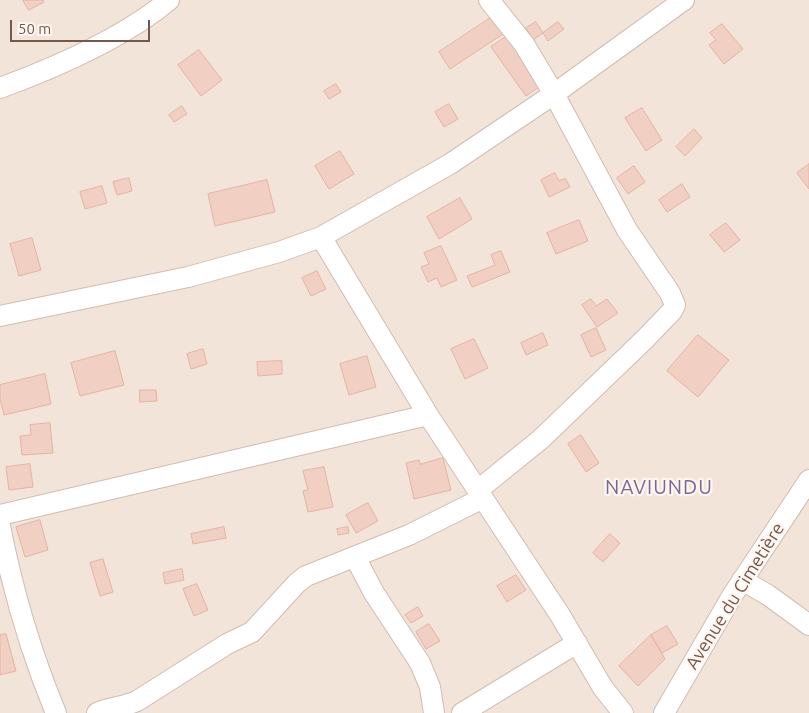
<!DOCTYPE html>
<html>
<head>
<meta charset="utf-8">
<style>
	body { margin:0 }
	#map { position:relative; width:809px; height:713px; overflow:hidden; background:#fcf3ea; font-family:Ubuntu,sans-serif }
	canvas { display:block }
	.scale { position:absolute; left:10px; top:20px; width:140px; height:22px; box-sizing:border-box; border:2px solid #76574e; border-top:0; padding-left:6px; font-size:15px; line-height:18px; white-space:nowrap; color:#76574e; -webkit-text-stroke:4px #fef7f1; paint-order:stroke }
</style>
</head>
<body>
<div id="map">
<canvas width="809" height="713"></canvas>
<div class="scale">50 m</div>
</div>
<script>
const c = document.querySelector('canvas').getContext('2d');
c.lineJoin = 'round';
function fill(path, color) { c.fillStyle = color; c.fill(path, 'evenodd'); }
function trace(path, color, width, dash) { c.strokeStyle = color; c.lineWidth = width; c.lineCap = dash ? 'butt' : 'round'; c.setLineDash(dash || []); c.stroke(path); }
function label(font, color, halo, rows, align = 'center') {
  c.font = font + ' Ubuntu,sans-serif'; c.lineWidth = 4.5; c.setLineDash([]); c.textBaseline = 'middle'; c.strokeStyle = halo; c.fillStyle = color; for (const [text, x, y, turn = 0] of rows) {
    c.save(); c.translate(x, y); c.rotate((+turn || 0) * Math.PI / 180); c.textAlign = isNaN(turn) ? turn : align; if (halo) c.strokeText(text, 0, 0); c.fillText(text, 0, 0); c.restore();
  }
}
const residential = new Path2D(`
	M0 0H809V713H0Z`);
const building = new Path2D(`
	M23 0H43L44 2 29 10Z
	M495 15 506 32 450 69 439 52Z
	M536 22 543 33 533 40 526 28Z
	M558 22 564 29 548 41 543 33Z
	M722 24 743 49 724 64 709 45 716 40 710 33Z
	M507 36 542 85 526 96 491 47Z
	M199 50 222 80 201 96 178 65Z
	M336 84 341 92 329 99 324 91Z
	M449 104 458 119 444 127 435 112Z
	M182 106 187 114 174 122 169 115Z
	M642 108 662 140 646 151 625 118Z
	M694 129 702 138 685 156 676 147Z
	M340 151 354 174 329 189 315 166Z
	M809 164V189L797 173Z
	M634 166 645 182 628 194 617 178Z
	M555 173 559 181 565 178 570 187 549 197 541 180Z
	M129 178 132 191 117 195 113 182Z
	M267 180 275 212 215 226 208 194Z
	M682 184 690 197 667 212 659 200Z
	M102 186 107 203 85 209 80 192Z
	M460 198 472 219 439 239 427 217Z
	M579 220 588 241 556 254 547 233Z
	M726 223 740 240 724 252 710 235Z
	M32 238 41 270 19 276 10 244Z
	M441 246 457 280 441 287 437 278 428 282 421 267 429 264 424 253Z
	M501 251 510 272 472 287 467 276 495 265 491 255Z
	M317 271 326 289 311 296 302 278Z
	M591 299 596 306 607 299 618 313 597 327 582 305Z
	M596 328 606 350 591 357 581 335Z
	M543 333 548 345 526 355 521 343Z
	M698 335 729 360 698 397 667 371Z
	M474 339 488 368 465 379 451 349Z
	M203 349 207 364 191 369 187 354Z
	M115 351 124 385 80 396 71 363Z
	M367 356 376 387 349 395 340 364Z
	M282 361V374L258 376 257 362Z
	M45 374 51 404 4 415 0 399V385Z
	M140 390H156L157 401 140 402Z
	M50 423 53 453 22 455 20 436 31 435 30 425Z
	M581 435 599 463 586 472 568 444Z
	M443 458 451 490 414 499 406 463 419 460 420 464Z
	M30 464 33 487 9 490 6 467Z
	M324 467 333 507 308 512 303 491 308 490 303 471Z
	M368 503 378 521 356 533 346 515Z
	M40 520 48 550 25 557 16 527Z
	M224 527 226 538 193 544 191 534Z
	M348 527 349 533 338 535 337 529Z
	M610 534 620 543 603 562 593 553Z
	M103 559 113 592 100 596 90 563Z
	M182 569 184 580 165 584 163 573Z
	M516 575 526 590 507 602 497 586Z
	M197 584 208 610 194 616 183 589Z
	M418 607 423 616 411 623 405 615Z
	M429 624 440 641 426 649 416 632Z
	M667 626 678 644 662 653 651 635Z
	M6 634 16 671 0 675V635Z
	M651 635 665 659 638 686 619 666Z`);
const street = new Path2D(`
	M0 88C54 68 125 37 169 0
	M321 237 428 415 560 615 603 688 623 713
	M0 316 188 277 279 252 321 237 450 164 554 94 684 0
	M478 490 541 439 644 340 672 311 675 305 670 293 627 230 554 94 524 44 489 0
	M0 515 428 415
	M0 526C13 592 30 651 56 713
	M355 557 374 593 420 663 430 687 434 713
	M742 580 768 595 809 625
	M97 713C110 707 124 707 137 701L227 644 252 632 297 583 306 576 409 535 483 498
	M462 713 577 643
	M664 713 732 596 809 480`);
const streetNames = [
	["Avenue du Cimetière",735,596,-58]
];
const quarterNames = [
	["NAVIUNDU",659,487]
];
fill(residential, '#f3e4d9');
fill(building, '#f1cfc3');
trace(building, '#e3b4a3', 1);
trace(street, '#d0bcb2', 22);
trace(street, '#fff', 20);
label('18px', '#76574e', '#fef7f1', streetNames);
c.letterSpacing = '1px';
label('20px', '#7d6692', '#fef7f1', quarterNames);
c.letterSpacing = '0px';
</script>
</body>
</html>
